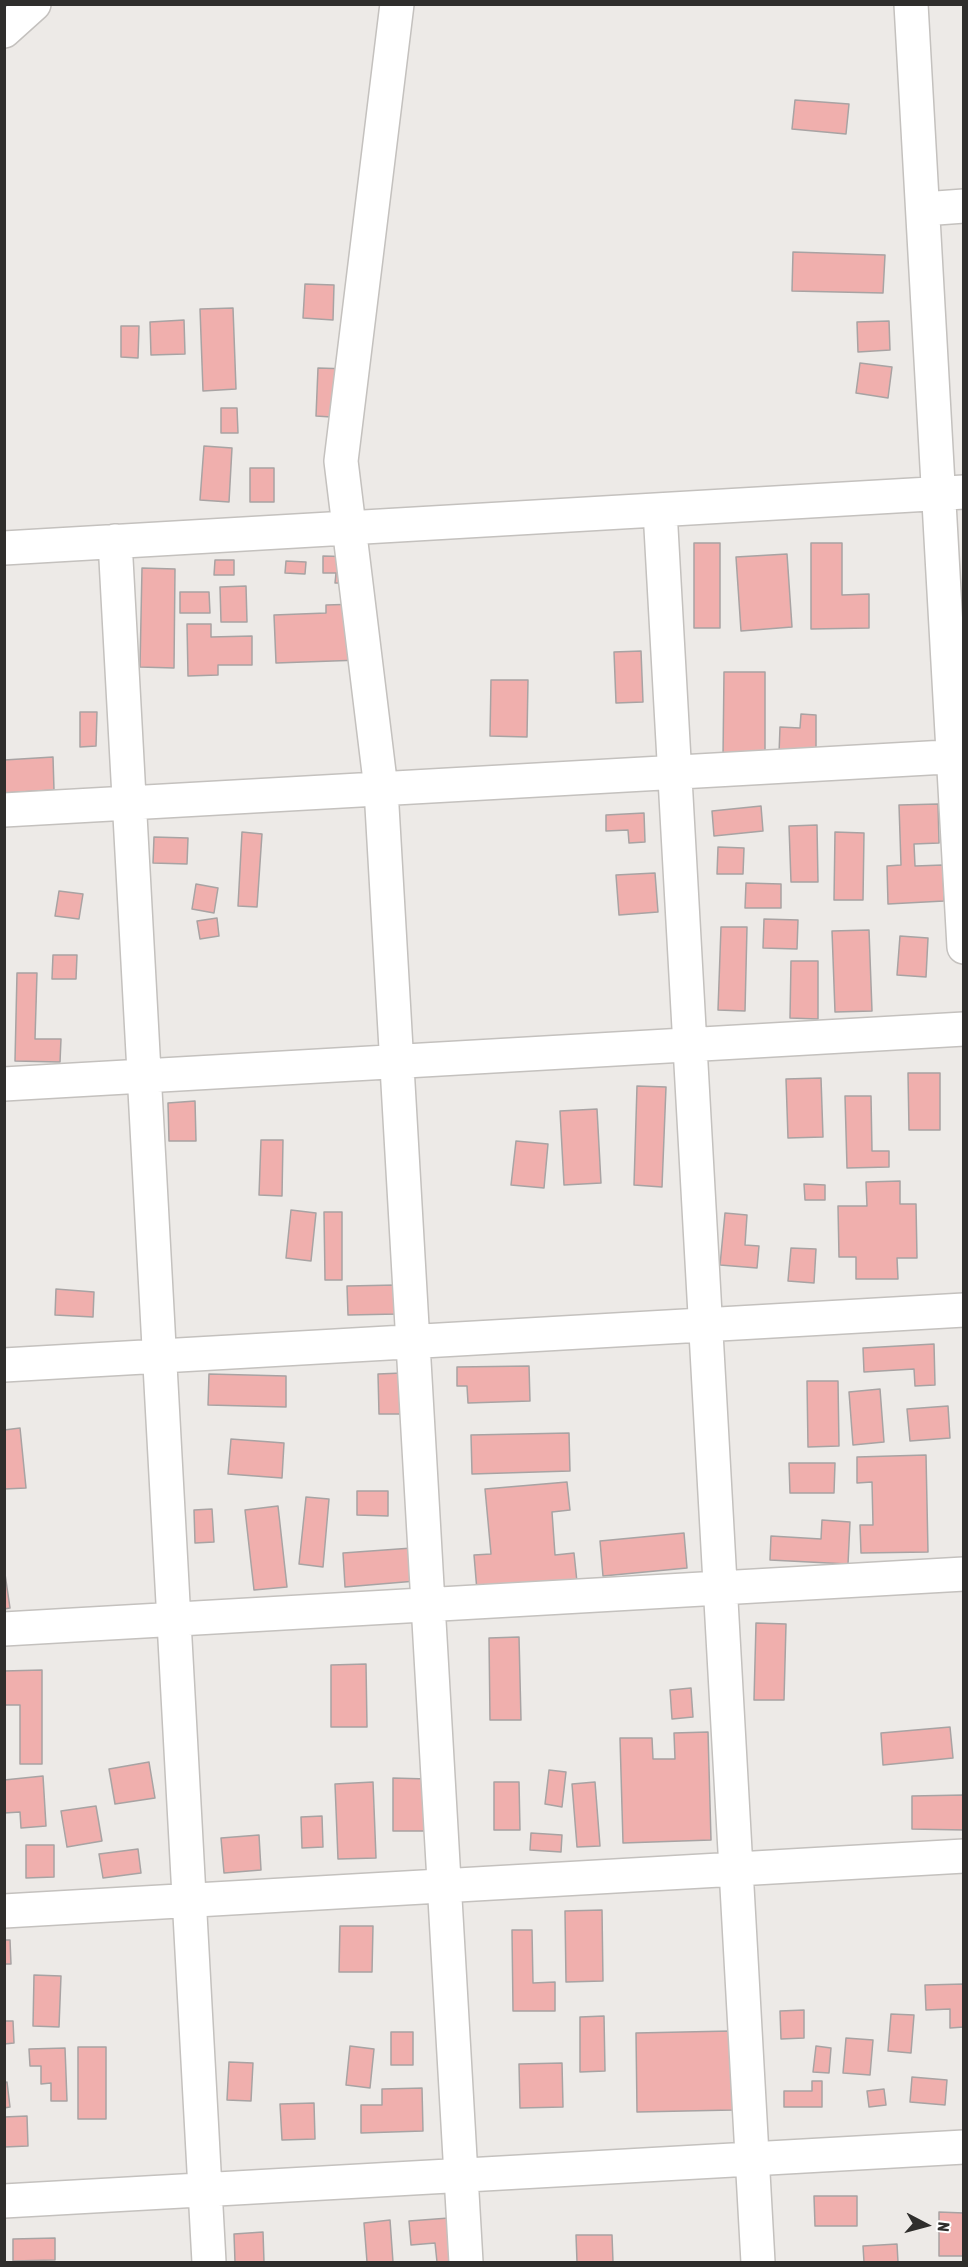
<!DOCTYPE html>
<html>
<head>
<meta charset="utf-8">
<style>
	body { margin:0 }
	#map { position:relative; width:968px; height:2267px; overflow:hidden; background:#edeae7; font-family:"Asap Condensed",sans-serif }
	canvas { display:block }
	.frame { position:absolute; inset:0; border:6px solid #2f2e2c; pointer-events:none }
	.north { position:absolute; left:896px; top:2195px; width:60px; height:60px; -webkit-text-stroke:4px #fff; paint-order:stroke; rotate:96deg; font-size:16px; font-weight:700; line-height:24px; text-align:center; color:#2f2e2c }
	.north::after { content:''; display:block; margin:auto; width:21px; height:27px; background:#2f2e2c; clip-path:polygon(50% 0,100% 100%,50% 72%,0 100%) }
</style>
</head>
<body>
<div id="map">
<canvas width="968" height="2267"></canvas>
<div class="frame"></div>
<div class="north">N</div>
</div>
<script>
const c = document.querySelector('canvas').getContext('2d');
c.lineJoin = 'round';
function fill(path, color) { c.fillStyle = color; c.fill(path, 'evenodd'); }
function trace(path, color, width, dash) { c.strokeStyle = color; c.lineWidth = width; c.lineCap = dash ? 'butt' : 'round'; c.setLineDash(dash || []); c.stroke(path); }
const building = new Path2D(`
	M795 100 849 104 846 134 792 129Z
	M793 252 885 255 883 293 792 291Z
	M305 284 334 285 333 320 303 318Z
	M233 308 236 389 203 391 200 309Z
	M184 320 185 354 151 355 150 322Z
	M889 321 890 350 858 352 857 322Z
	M121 326H139L138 358 121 357Z
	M860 363 892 367 888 398 856 393Z
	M318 368 349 369 346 418 316 416Z
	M221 408H237L238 433H221Z
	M204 446 232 448 229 502 200 500Z
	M250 468H274V502H250Z
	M694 543H720V628H694Z
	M811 543H842V595L869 594V628L811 629Z
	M787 554 792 627 741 631 736 557Z
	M323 556 359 557 358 583H335L336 573H323Z
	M215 560H234V575H214Z
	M286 561 306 562 305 574 285 573Z
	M142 568 175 569 174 668 140 667Z
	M246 586 247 622H221L220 587Z
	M180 592H209L210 613H180Z
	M359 604 361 660 276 663 274 615 326 613V605Z
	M187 624H211V637L252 636V665H218V675L188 676Z
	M641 651 643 702 616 703 614 652Z
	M724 672H765V757H723Z
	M491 680H528L527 737 490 736Z
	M80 712H97L96 746 80 747Z
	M801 714 816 715V755L779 754 780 727 800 728Z
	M53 757 54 790 4 793V760Z
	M938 804 939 843 914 844 915 866 943 865 944 901 888 904 887 866 901 865 899 805Z
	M761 806 763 831 714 836 712 811Z
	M644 813 645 842 629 843 628 830 606 831V815Z
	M817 825 818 882H791L789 826Z
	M242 832 262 834 257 907 238 906Z
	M835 832 864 833 863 900H834Z
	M154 837 188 838 187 864 153 863Z
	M718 847 744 848 743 874H717Z
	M655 873 658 912 619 915 616 875Z
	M746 883 781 884V908H745Z
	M196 884 218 888 214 913 192 909Z
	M59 891 83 894 79 919 55 916Z
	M217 918 219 936 200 939 197 921Z
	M764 919 798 920 797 949 763 948Z
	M721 927H747L745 1011 718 1010Z
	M869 930 872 1011 835 1012 832 931Z
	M900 936 928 938 926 977 897 975Z
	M53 955H77L76 979H52Z
	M791 961H818V1019L790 1018Z
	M17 973H37L35 1039H61L60 1062 15 1061Z
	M908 1073H940V1130H909Z
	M821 1078 823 1137 788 1138 786 1079Z
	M637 1086 666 1087 662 1187 634 1185Z
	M845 1096H871L872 1151H889V1167L847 1168Z
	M195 1101 196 1141H169L168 1103Z
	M597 1109 601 1183 564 1185 560 1111Z
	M261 1140H283L282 1196 259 1195Z
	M516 1141 548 1144 544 1188 511 1185Z
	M900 1181V1204H916L917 1258H897L898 1279H856V1257H839L838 1206H867L866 1182Z
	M804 1184 825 1185V1200H805Z
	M291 1210 316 1213 311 1261 286 1258Z
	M324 1212H342V1280H325Z
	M725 1213 747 1215 745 1245 759 1246 757 1268 720 1265Z
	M791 1248 816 1249 814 1283 788 1281Z
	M397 1285 398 1314 348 1315 347 1286Z
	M56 1289 94 1292 93 1317 55 1315Z
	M934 1344 935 1385 915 1386 914 1369 864 1372 863 1348Z
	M529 1366 530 1401 468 1403 467 1386H457V1367Z
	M402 1373V1414H379L378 1374Z
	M209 1374 286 1376V1407L208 1405Z
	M807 1381H838L839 1446 808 1447Z
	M880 1389 884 1442 853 1445 849 1392Z
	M948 1406 950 1438 910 1441 907 1409Z
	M20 1428 26 1488 4 1489V1430Z
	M569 1433 570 1471 472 1474 471 1435Z
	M231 1439 284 1443 282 1478 228 1474Z
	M926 1455 928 1552 861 1553 860 1525H873L872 1482 857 1483V1457Z
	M789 1463H835L834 1493H790Z
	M567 1482 570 1510 552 1512 555 1555 574 1553 577 1582 477 1591 474 1555 491 1554 485 1489Z
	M357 1491H388V1516L357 1515Z
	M306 1497 329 1499 323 1567 299 1564Z
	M278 1506 287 1587 254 1590 245 1510Z
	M212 1509 214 1542 195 1543 194 1510Z
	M822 1520 850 1522 848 1564 770 1560 771 1536 821 1539Z
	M684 1533 687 1568 603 1576 600 1541Z
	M412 1548 416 1581 345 1587 343 1553Z
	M4 1567 10 1608 4 1609Z
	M756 1623 786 1624 784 1700H754Z
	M519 1637 521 1720H490L489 1638Z
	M366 1664 367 1727H331V1665Z
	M42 1670V1764H20V1705H4V1671Z
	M691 1688 693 1717 672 1719 670 1690Z
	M950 1727 953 1758 883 1765 881 1733Z
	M708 1732 711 1840 623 1843 620 1738H652L653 1759H675L674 1733Z
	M149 1762 155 1798 115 1804 109 1769Z
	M549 1770 566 1772 562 1807 545 1804Z
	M43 1776 46 1826 21 1828 20 1812 4 1813V1780Z
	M393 1778 428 1779V1831H393Z
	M373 1782 376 1858 338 1859 335 1784Z
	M494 1782H519L520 1830H494Z
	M595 1782 600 1846 577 1847 572 1784Z
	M964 1795V1830L912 1829V1796Z
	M96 1806 102 1841 67 1847 61 1811Z
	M322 1816 323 1847 302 1848 301 1817Z
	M531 1833 562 1835 561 1852 530 1850Z
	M259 1835 261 1870 224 1873 221 1838Z
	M26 1845H54V1877L26 1878Z
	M138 1849 141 1873 103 1878 99 1854Z
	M602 1910 603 1981 566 1982 565 1911Z
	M340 1926H373L372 1972H339Z
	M512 1930H532L533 1983 555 1982V2011H513Z
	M4 1940H10L11 1964H4Z
	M34 1975 61 1976 59 2027 33 2026Z
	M964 1984V2027L950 2028V2009L926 2010 925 1985Z
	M804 2010V2038L781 2039 780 2011Z
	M891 2014 914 2015 911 2053 888 2051Z
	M604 2016 605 2071 580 2072V2017Z
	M4 2021H13L14 2043 4 2044Z
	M731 2031 733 2110 637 2112 636 2033Z
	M391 2032H413V2065H391Z
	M846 2038 873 2040 870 2075 843 2073Z
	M350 2046 374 2049 370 2088 346 2085Z
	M816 2046 831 2048 829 2073 813 2072Z
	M78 2047H106V2119H78Z
	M65 2048 67 2101H51V2083L41 2084V2066H30L29 2049Z
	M229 2062 253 2063 251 2101 227 2100Z
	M562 2063 563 2107 520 2108 519 2064Z
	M912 2077 947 2080 945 2105 910 2102Z
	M812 2081H822V2107H784V2091H812Z
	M7 2082 10 2107 4 2108V2083Z
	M422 2088 423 2131 361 2133V2105H382V2089Z
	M884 2089 886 2105 869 2107 867 2091Z
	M314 2103 315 2139 282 2140 280 2104Z
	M27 2116 28 2146 4 2147V2117Z
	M814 2196H857V2226H815Z
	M939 2212 964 2213V2256H939Z
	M462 2217 465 2262H437L435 2243 411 2245 409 2221Z
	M390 2220 393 2262H367L364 2223Z
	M263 2232 264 2262H235L234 2234Z
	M576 2235H612L613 2262H577Z
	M55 2238V2260L13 2261V2239Z
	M897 2244 898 2262H864L863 2246Z`);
const minor = new Path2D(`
	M397 4 341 461 381 789 466 2262
	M911 4 964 947
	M4 31 34 4
	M923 209 964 206
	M660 510 758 2262
	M115 541 209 2262
	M4 548 964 492
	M4 810 964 756
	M4 1084 964 1029
	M4 1365 964 1310
	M4 1629 964 1574
	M4 1911 964 1856
	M4 2201 964 2147`);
fill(building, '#f0afad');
trace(building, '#a8a3a3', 1.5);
trace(minor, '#c4c1be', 36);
trace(minor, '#fff', 33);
</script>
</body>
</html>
